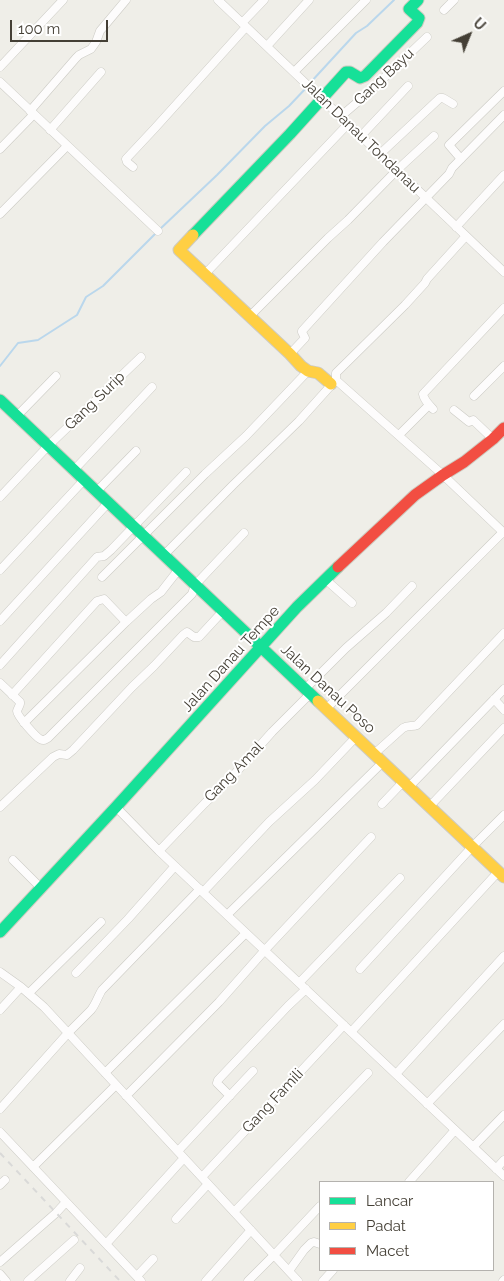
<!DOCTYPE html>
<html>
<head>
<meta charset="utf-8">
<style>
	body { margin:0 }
	#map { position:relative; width:504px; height:1281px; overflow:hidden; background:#efeee8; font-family:Raleway,sans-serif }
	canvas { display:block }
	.legend { position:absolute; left:319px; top:1181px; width:175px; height:90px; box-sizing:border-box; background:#fff; border:1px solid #b4b2ae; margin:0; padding:6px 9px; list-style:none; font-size:15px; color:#443f35 }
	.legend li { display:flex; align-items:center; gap:10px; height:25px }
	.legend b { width:25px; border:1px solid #b4b2ae }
	.north { position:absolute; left:444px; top:10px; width:50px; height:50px; -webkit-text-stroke:4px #fff; paint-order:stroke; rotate:44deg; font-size:14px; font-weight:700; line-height:20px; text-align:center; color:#443f35 }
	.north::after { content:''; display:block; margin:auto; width:18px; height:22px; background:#443f35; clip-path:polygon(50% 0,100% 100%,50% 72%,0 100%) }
	.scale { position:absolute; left:10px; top:20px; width:98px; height:22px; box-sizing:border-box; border:2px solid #443f35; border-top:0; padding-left:6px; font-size:15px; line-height:18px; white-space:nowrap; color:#443f35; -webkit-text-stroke:4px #fff; paint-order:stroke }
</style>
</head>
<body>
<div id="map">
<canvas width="504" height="1281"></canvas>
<ul class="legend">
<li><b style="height:6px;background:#16e098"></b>Lancar</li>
<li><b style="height:6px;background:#ffcf43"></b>Padat</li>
<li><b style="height:6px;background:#f24e42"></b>Macet</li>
</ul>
<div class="north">U</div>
<div class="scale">100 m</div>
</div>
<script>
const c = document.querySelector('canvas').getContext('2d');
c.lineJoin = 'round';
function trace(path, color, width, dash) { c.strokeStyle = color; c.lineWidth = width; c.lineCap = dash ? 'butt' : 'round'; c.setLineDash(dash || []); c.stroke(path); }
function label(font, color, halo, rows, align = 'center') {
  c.font = font + ' Raleway,sans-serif'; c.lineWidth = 4; c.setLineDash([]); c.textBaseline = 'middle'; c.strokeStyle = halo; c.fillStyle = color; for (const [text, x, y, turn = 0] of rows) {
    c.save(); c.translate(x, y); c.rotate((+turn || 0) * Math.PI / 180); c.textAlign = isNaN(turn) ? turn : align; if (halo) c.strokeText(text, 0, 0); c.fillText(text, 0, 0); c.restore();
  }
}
const stream = new Path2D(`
	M310 83 356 33 367 26 394 0
	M159 230 217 175 265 126 289 106 307 87
	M0 366 18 343 38 340 77 315 86 297 103 286 156 233`);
const street = new Path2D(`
	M218 0 504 272
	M444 10 454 0
	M242 23 264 0
	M267 46 309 0
	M0 67 63 0
	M294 72 366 0
	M0 82 158 231
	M30 111 76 58 79 55 91 49 96 42 100 31 126 0
	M340 117 367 94 427 37
	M50 130 101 72
	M361 136 408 86
	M0 149 34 114
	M380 154 440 98H443L453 104
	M461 159 449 145 504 91
	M133 167 127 162 126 159 155 128 246 27
	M0 214 67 146
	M456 227 504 175
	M466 236 427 279 425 283 405 305 336 373V380L443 475 504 533
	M205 274 348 124
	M250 316 328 238 348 220 397 170 434 136
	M290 354 305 338 302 332V331L383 242 449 174 452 168 504 115
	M474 396 504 366
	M433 409C429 405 424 400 423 394L504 308
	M454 410 469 422 473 420 493 439
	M17 416 56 376
	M399 435 429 405
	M74 470 152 387
	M97 491 136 451
	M0 497 48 446 141 357
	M164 555 233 485 299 421 334 382
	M0 570 84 480
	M102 577 205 474 246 436 308 371
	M325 579 352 603
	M0 621 108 503
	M126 622 151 599 161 592 179 569
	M0 665 97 557 104 556 111 550 186 472
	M0 683 20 702V704C20 705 17 710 17 711 17 716 36 737 40 739 44 741 44 740 48 738L192 594 195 585 244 533
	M305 689 346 648 386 613 412 586
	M12 695 97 601 104 599 126 622 24 723
	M494 699 504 710
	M326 709 503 532
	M374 754 403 728C408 725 412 727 417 725L504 633
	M409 787 504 689
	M382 804 403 782
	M430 806 504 728
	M0 807 53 757 59 754 67 755 73 750 132 687 154 666 183 635 187 632 194 637H199L223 611
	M116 807 159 851 504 1176
	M159 851 205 803 231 778 272 732 310 694
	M13 860 41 888
	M203 892 269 822 315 780 356 737
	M227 915 383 762
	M360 969 472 847 504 815
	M0 972 21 987 44 1007 298 1281
	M76 973 128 919 175 866
	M299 983 400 878
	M29 993 101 922
	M0 1010 21 987
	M351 1032 498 872
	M105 1073 246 933
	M396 1074 504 956
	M126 1096 219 1002 265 950 371 837
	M230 1096 217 1083 218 1080 288 1006 306 989
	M427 1104 504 1024
	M0 1109 68 1033 91 1010C96 1004 98 996 102 990L200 889
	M0 1132 141 1281
	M473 1147 504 1115
	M178 1151 253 1071
	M33 1167 116 1085
	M496 1169 504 1160
	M202 1177 344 1025
	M409 1182 455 1130
	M0 1185 5 1180
	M234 1212 368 1073
	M176 1219 208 1184
	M106 1244 184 1158
	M0 1262 56 1213 66 1202
	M289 1271 304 1250 311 1243 314 1242 320 1244
	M0 1274 6 1281
	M137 1276 153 1259
	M28 1281 74 1240
	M70 1281 80 1268
	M206 1281 251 1230
	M248 1281 274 1255 320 1206
	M323 1281 333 1270
	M503 1281 504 1280`);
const fast = new Path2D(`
	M193 235 290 134 346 72H350L360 78 365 76 417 23 419 18 409 9 418 0
	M0 400 318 701
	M0 932 116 807 297 607 338 567`);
const slow = new Path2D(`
	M193 235 179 250 290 354 301 366 308 371 318 373 331 384
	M318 701 504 877`);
const jam = new Path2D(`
	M338 567 415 495 443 475 464 462 493 439 504 428`);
const rail = new Path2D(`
	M0 1153 120 1281`);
const streetNames = [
	["Gang Bayu",384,77,-43],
	["Jalan Danau Tondanau",361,136,44],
	["Gang Surip",95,401,-44],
	["Jalan Danau Tempe",231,659,-48],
	["Jalan Danau Poso",328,689,43],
	["Gang Amal",234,772,-46],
	["Gang Famili",273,1101,-47]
];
trace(stream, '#bad7ec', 2);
trace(street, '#cbcac4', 9);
trace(fast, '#cecbc0', 13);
trace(slow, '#cecbc0', 13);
trace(jam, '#cecbc0', 13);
trace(street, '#fdfcfc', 8);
trace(fast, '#16e098', 11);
trace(slow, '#ffcf43', 11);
trace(jam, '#f24e42', 11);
trace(rail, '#d9d9d8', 2, [6, 6]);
label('15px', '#443f35', '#fff', streetNames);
</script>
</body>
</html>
